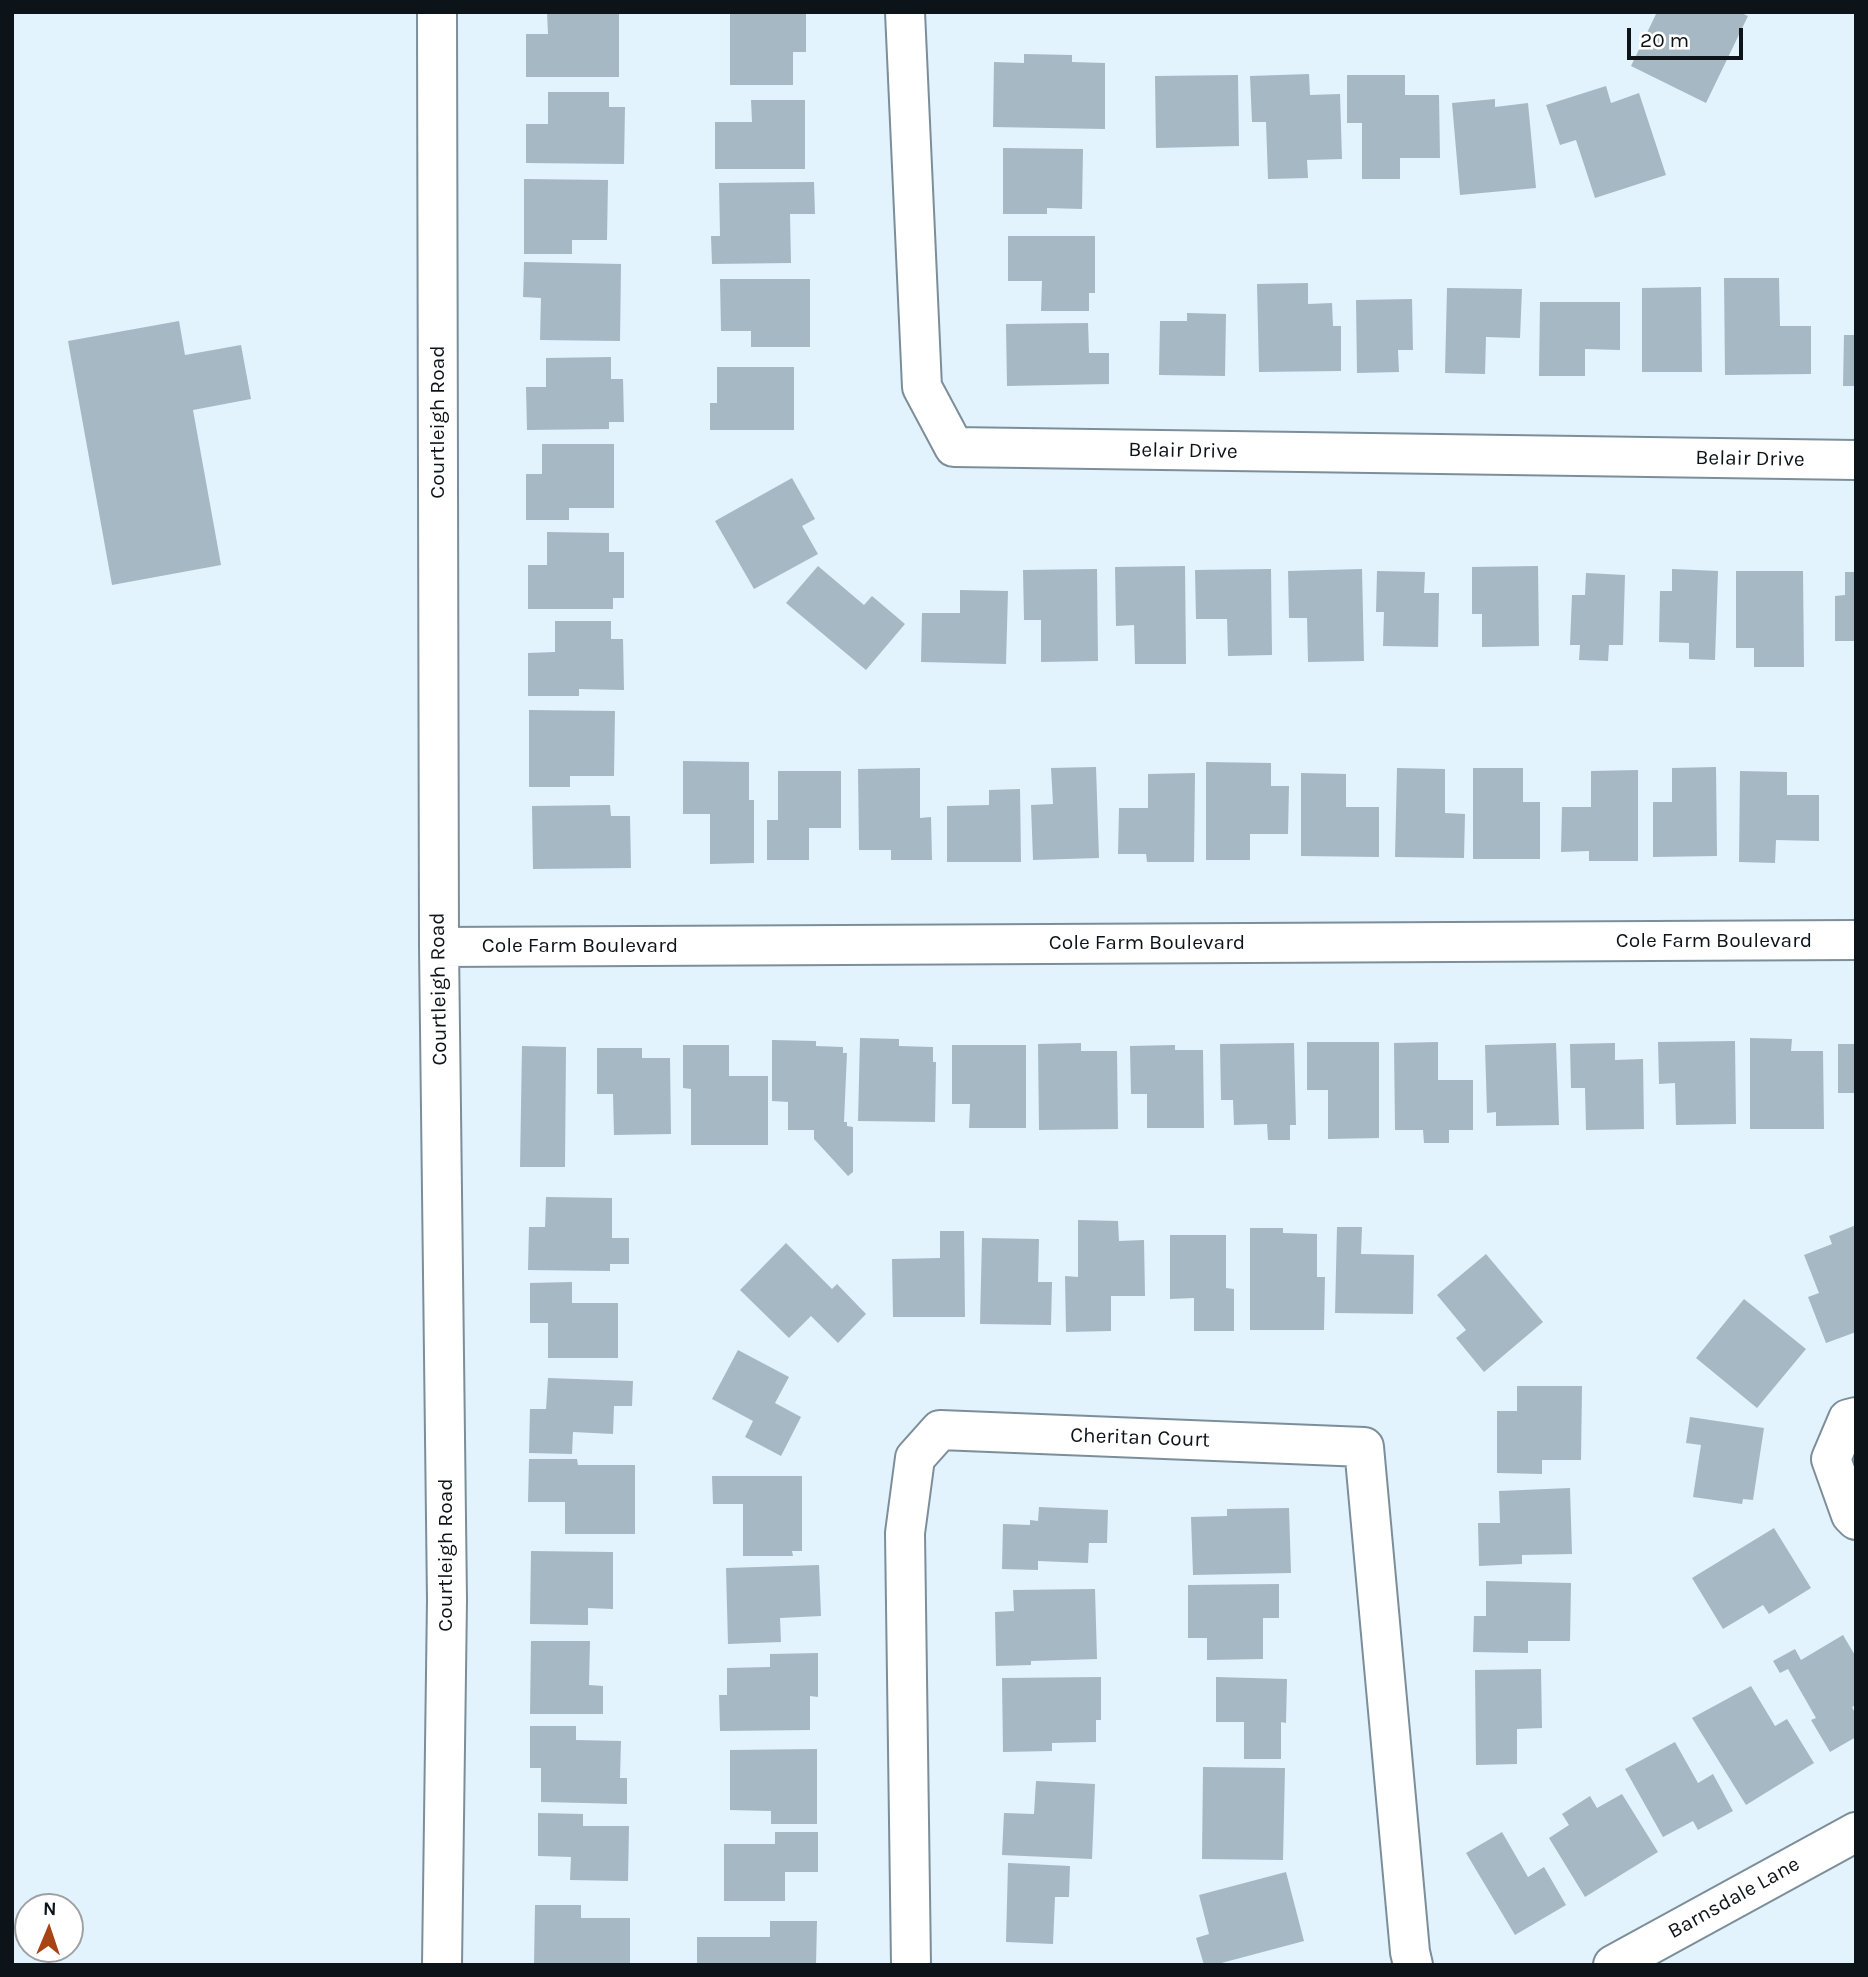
<!DOCTYPE html>
<html>
<head>
<meta charset="utf-8">
<style>
	body { margin:0 }
	#map { position:relative; width:1868px; height:1977px; overflow:hidden; background:#e3f3fd; font-family:Karla,sans-serif }
	canvas { display:block }
	.frame { position:absolute; inset:0; border:14px solid #0d1419; pointer-events:none }
	.north { position:absolute; left:14px; top:1893px; width:70px; height:70px; box-sizing:border-box; background:#fff; border:2px solid #9ea1a3; border-radius:50%; rotate:2deg; font-size:19px; font-weight:700; line-height:28px; text-align:center; color:#0d1419 }
	.north::after { content:''; display:block; margin:auto; width:24px; height:32px; background:#a84413; clip-path:polygon(50% 0,100% 100%,50% 72%,0 100%) }
	.scale { position:absolute; left:1627px; top:28px; width:116px; height:32px; box-sizing:border-box; border:4px solid #0d1419; border-top:0; padding-left:9px; font-size:21px; line-height:24px; white-space:nowrap; color:#0d1419; -webkit-text-stroke:5px #fff; paint-order:stroke }
</style>
</head>
<body>
<div id="map">
<canvas width="1868" height="1977"></canvas>
<div class="frame"></div>
<div class="north">N</div>
<div class="scale">20 m</div>
</div>
<script>
const c = document.querySelector('canvas').getContext('2d');
c.lineJoin = 'round';
function fill(path, color) { c.fillStyle = color; c.fill(path, 'evenodd'); }
function trace(path, color, width, dash) { c.strokeStyle = color; c.lineWidth = width; c.lineCap = dash ? 'butt' : 'round'; c.setLineDash(dash || []); c.stroke(path); }
function label(font, color, halo, rows, align = 'center') {
  c.font = font + ' Karla,sans-serif'; c.lineWidth = 5; c.setLineDash([]); c.textBaseline = 'middle'; c.strokeStyle = halo; c.fillStyle = color; for (const [text, x, y, turn = 0] of rows) {
    c.save(); c.translate(x, y); c.rotate((+turn || 0) * Math.PI / 180); c.textAlign = isNaN(turn) ? turn : align; if (halo) c.strokeText(text, 0, 0); c.fillText(text, 0, 0); c.restore();
  }
}
const building = new Path2D(`
	M547 12H619V77H526V34H548Z
	M730 12H806V52H793V85H730Z
	M1657 12H1739L1748 16 1706 103 1631 66Z
	M1024 54 1072 55V62L1105 63V129L993 127 994 62 1024 63Z
	M1309 74 1310 95 1340 94 1342 159 1307 160 1308 178 1268 179 1266 122H1252L1250 76Z
	M1238 75 1239 146 1156 148 1155 76Z
	M1347 75H1405V95H1439L1440 158H1400V179H1362V123H1347Z
	M1606 86 1611 103 1639 93 1666 175 1595 198 1576 140 1560 145 1546 105Z
	M548 92H609V107H625L624 164 526 163V124H548Z
	M1495 99V107L1528 103 1536 188 1460 195 1452 103Z
	M751 100H805V169H715V122H752Z
	M1003 148 1083 149 1082 209 1047 208V214H1003Z
	M524 179 608 180 607 240H572V254H524Z
	M814 182 815 214H790L791 263 712 264 711 236H720L719 183Z
	M1008 236H1095V293H1089V311H1041L1042 281H1008Z
	M524 262 621 264 620 341 540 340 541 298 523 297Z
	M1724 278H1779L1780 326H1811V374L1725 375Z
	M720 279H810V347H751V331H721Z
	M1308 283V304L1332 303 1333 326H1341V371L1259 372 1257 284Z
	M1701 287 1702 372H1642V288Z
	M1447 288 1522 289 1520 338 1486 337 1485 374 1445 373Z
	M1412 299 1413 350H1398L1399 372 1357 373 1356 300Z
	M1540 302H1620V350L1585 349V376H1539Z
	M1187 313 1226 314 1225 376 1159 375 1160 321H1187Z
	M179 321 185 355 241 345 251 399 193 410 221 565 112 585 68 341Z
	M1088 323 1089 353H1109V384L1007 386 1006 324Z
	M1844 335H1856V386H1843Z
	M611 357V379H623L624 422H609V429L527 430 526 387H546V358Z
	M717 367H794V430H710V403H717Z
	M542 444H614V508H569V520H526V474H542Z
	M792 478 815 519 802 526 818 554 754 589 715 521Z
	M547 532 609 533V552H624V598H613V609H528V565H547Z
	M818 566 864 605 872 596 905 624 866 670 786 603Z
	M1185 566 1186 664H1135L1134 625 1116 626 1115 567Z
	M1538 566 1539 646 1482 647V614H1472V567Z
	M1097 569 1098 661 1041 662V620H1024L1023 570Z
	M1271 569 1272 655 1228 656 1227 619H1196L1195 570Z
	M1362 569 1364 661 1308 662 1307 618H1289L1288 571Z
	M1672 569 1718 571 1715 660 1689 659V643L1659 642 1660 591H1672Z
	M1377 571 1425 572 1424 593H1439L1438 647 1383 646 1384 612H1376Z
	M1736 571H1803L1804 667H1754V648H1736Z
	M1845 572H1856V641H1835V596L1845 595Z
	M1586 573 1625 575 1623 645H1609L1608 661 1579 660 1580 645H1570L1572 595H1585Z
	M960 590 1008 591 1006 664 921 662 922 613H960Z
	M555 621H611V639H623L624 690 579 689V696H528V653L555 652Z
	M529 710 615 711 614 776H570V787H529Z
	M683 761 749 762V800H754V863L710 864V814H683Z
	M1206 762 1271 763V786H1289L1288 834H1250V860H1206Z
	M1096 767 1099 858 1033 860 1031 805 1053 804 1051 768Z
	M1716 767 1717 856 1653 857V802H1672V768Z
	M920 768V818L931 817 932 860H891V850H859L858 769Z
	M1397 768 1445 769V813L1465 814 1464 858 1395 857Z
	M1473 768H1523V802H1540V859H1473Z
	M1638 770V861H1589V851L1561 852 1562 807H1591V771Z
	M778 771H841V828H809V860H767V820H778Z
	M1740 771 1787 772V795H1819V841L1776 840 1775 863 1739 862Z
	M1195 773 1194 862H1147L1146 854H1118L1119 808H1148V774Z
	M1301 773 1346 774V807H1379V857L1301 856Z
	M1020 789 1021 862H947V806L989 805V790Z
	M610 805 611 816H630L631 868 533 869 532 806Z
	M860 1038 899 1039V1046L933 1047V1062H936L935 1122 858 1121Z
	M1750 1038 1792 1039 1791 1051H1823L1824 1129H1750Z
	M772 1040 816 1041V1046L843 1047V1053H847L844 1122H847V1126L853 1127V1172L848 1176 814 1139V1130H788V1102L772 1101Z
	M1735 1041 1736 1124 1676 1125 1675 1083 1659 1084 1658 1042Z
	M1307 1042H1379V1138L1328 1139V1090H1307Z
	M1438 1042V1080H1473V1130H1449V1143H1424L1423 1130H1395L1394 1043Z
	M1081 1043V1051H1117L1118 1129 1039 1130 1038 1044Z
	M1294 1043 1296 1125H1290V1140H1268L1267 1124 1234 1125 1233 1100H1221L1220 1044Z
	M1556 1043 1559 1125 1496 1126V1112L1487 1113 1485 1045Z
	M1615 1043V1060L1643 1059 1644 1129 1586 1130 1585 1088H1571L1570 1044Z
	M1838 1044H1856V1093H1838Z
	M683 1045H729V1076H768V1145H691V1089L683 1088Z
	M952 1045H1026V1128H969L970 1104H952Z
	M1175 1045V1050H1203L1204 1128H1147V1094H1131L1130 1046Z
	M522 1046 566 1047 565 1167H520Z
	M597 1048H642V1058H670L671 1134 614 1135 613 1094H597Z
	M546 1197 612 1198V1238H629V1264H610V1271L528 1270 529 1227H545Z
	M1078 1220 1118 1221 1119 1241 1144 1240 1145 1296H1111V1331L1066 1332 1065 1276 1078 1277Z
	M1856 1225V1332L1826 1343 1808 1297 1819 1293 1804 1255 1832 1244 1829 1236Z
	M1337 1227H1362L1361 1254 1414 1255 1413 1314 1335 1313Z
	M1250 1228H1283V1233L1317 1234V1277H1325L1324 1330H1250Z
	M940 1231H964L965 1317H893L892 1259 940 1258Z
	M1170 1235H1226V1288L1234 1289V1331H1194V1298L1170 1299Z
	M982 1238 1039 1239 1038 1282H1052L1051 1325 980 1324Z
	M786 1243 832 1289 837 1284 866 1314 838 1343 811 1316 789 1338 740 1290Z
	M1486 1254 1543 1322 1484 1372 1456 1338 1466 1330 1437 1295Z
	M572 1282V1303H618V1358H548V1323H530V1283Z
	M1744 1299 1806 1349 1757 1408 1696 1358Z
	M738 1350 789 1377 775 1403 801 1417 781 1456 745 1437 753 1421 712 1399Z
	M548 1378 633 1381 632 1406H614L613 1434 573 1432 572 1454 529 1453 530 1409H546Z
	M1517 1386H1582L1581 1460H1542V1474L1497 1473V1411H1517Z
	M1690 1417 1764 1428 1753 1500 1743 1499 1742 1504 1693 1497 1701 1445 1686 1443Z
	M529 1459H577L578 1465H635V1534H565V1502H528Z
	M712 1476H802V1551H792L793 1556H743V1504H713Z
	M1570 1488 1572 1554 1522 1555V1564L1479 1566 1478 1523H1500L1499 1491Z
	M1039 1507 1108 1510 1107 1543H1089L1088 1563 1038 1561V1570L1002 1569 1003 1524 1030 1525V1520L1038 1521Z
	M1289 1508 1291 1573 1193 1575 1191 1517 1227 1516V1509Z
	M1774 1528 1811 1588 1769 1614 1763 1605 1723 1629 1692 1578Z
	M531 1551 613 1552V1609L588 1608V1625L530 1624Z
	M819 1565 821 1616 780 1618 781 1642 728 1644 726 1568Z
	M1486 1581 1571 1583 1570 1641H1528V1653L1473 1652 1474 1616H1486Z
	M1279 1584V1618H1263V1659L1207 1660V1638H1188V1585Z
	M1095 1589 1097 1659 1031 1661V1665L996 1666 995 1612 1014 1611 1013 1590Z
	M1843 1635 1856 1657V1705L1852 1707 1856 1715V1737L1830 1752 1811 1720 1816 1718 1788 1669 1780 1673 1773 1661 1795 1649 1801 1660Z
	M531 1641H590L589 1685 603 1686V1714H530Z
	M818 1653V1697L810 1696V1730L720 1731 719 1695H727V1668L770 1667V1654Z
	M1541 1669 1542 1728 1517 1729V1764L1476 1765 1475 1670Z
	M1101 1677V1720H1096V1742L1052 1743V1751L1003 1752 1002 1678Z
	M1216 1677 1287 1679 1286 1723 1281 1722V1759H1244V1722H1216Z
	M1751 1686 1775 1726 1787 1719 1814 1763 1746 1805 1692 1718Z
	M530 1726H576V1740L621 1741 620 1778H627V1804L541 1802V1768H530Z
	M1675 1742 1698 1783 1713 1774 1733 1811 1698 1830 1693 1821 1663 1837 1625 1769Z
	M817 1749V1824H771V1811L730 1810V1750Z
	M1203 1767 1285 1768 1283 1860 1202 1859Z
	M1036 1781 1095 1784 1092 1859 1002 1855 1004 1813 1034 1814Z
	M1622 1794 1658 1852 1585 1897 1549 1838 1569 1825 1562 1814 1590 1796 1597 1808Z
	M538 1813 583 1814V1826H629L628 1881 570 1880 571 1857 538 1856Z
	M775 1832H818V1872H785V1901H724V1844H775Z
	M1502 1832 1528 1877 1544 1867 1566 1905 1515 1935 1466 1853Z
	M1008 1863 1070 1866 1069 1897H1055L1053 1944 1006 1942Z
	M1286 1872 1304 1941 1214 1965H1204L1196 1938 1209 1934 1199 1895Z
	M535 1905H581V1918H630V1965H534Z
	M770 1921H817L816 1965H697V1937H770Z`);
const minor = new Path2D(`
	M437 12 439 947 447 1600 442 1965
	M905 12 922 387 954 447 1856 460
	M439 947 1856 940
	M1856 1417 1848 1419 1831 1459 1851 1515 1856 1520
	M911 1965 905 1533 915 1458 940 1430 1364 1447 1410 1952 1413 1965
	M1613 1965 1856 1832`);
const streetNames = [
	["Courtleigh Road",438,422,-90],
	["Belair Drive",1183,451,1],
	["Belair Drive",1750,459,1],
	["Cole Farm Boulevard",1714,941],
	["Cole Farm Boulevard",1147,943],
	["Cole Farm Boulevard",580,946],
	["Courtleigh Road",439,989,-91],
	["Cheritan Court",1140,1438,2],
	["Courtleigh Road",446,1555,-90],
	["Barnsdale Lane",1734,1898,-29]
];
fill(building, '#a5b8c4');
trace(minor, '#7c8e9a', 42);
trace(minor, '#fff', 38);
label('21px', '#0d1419', '#fff', streetNames);
</script>
</body>
</html>
